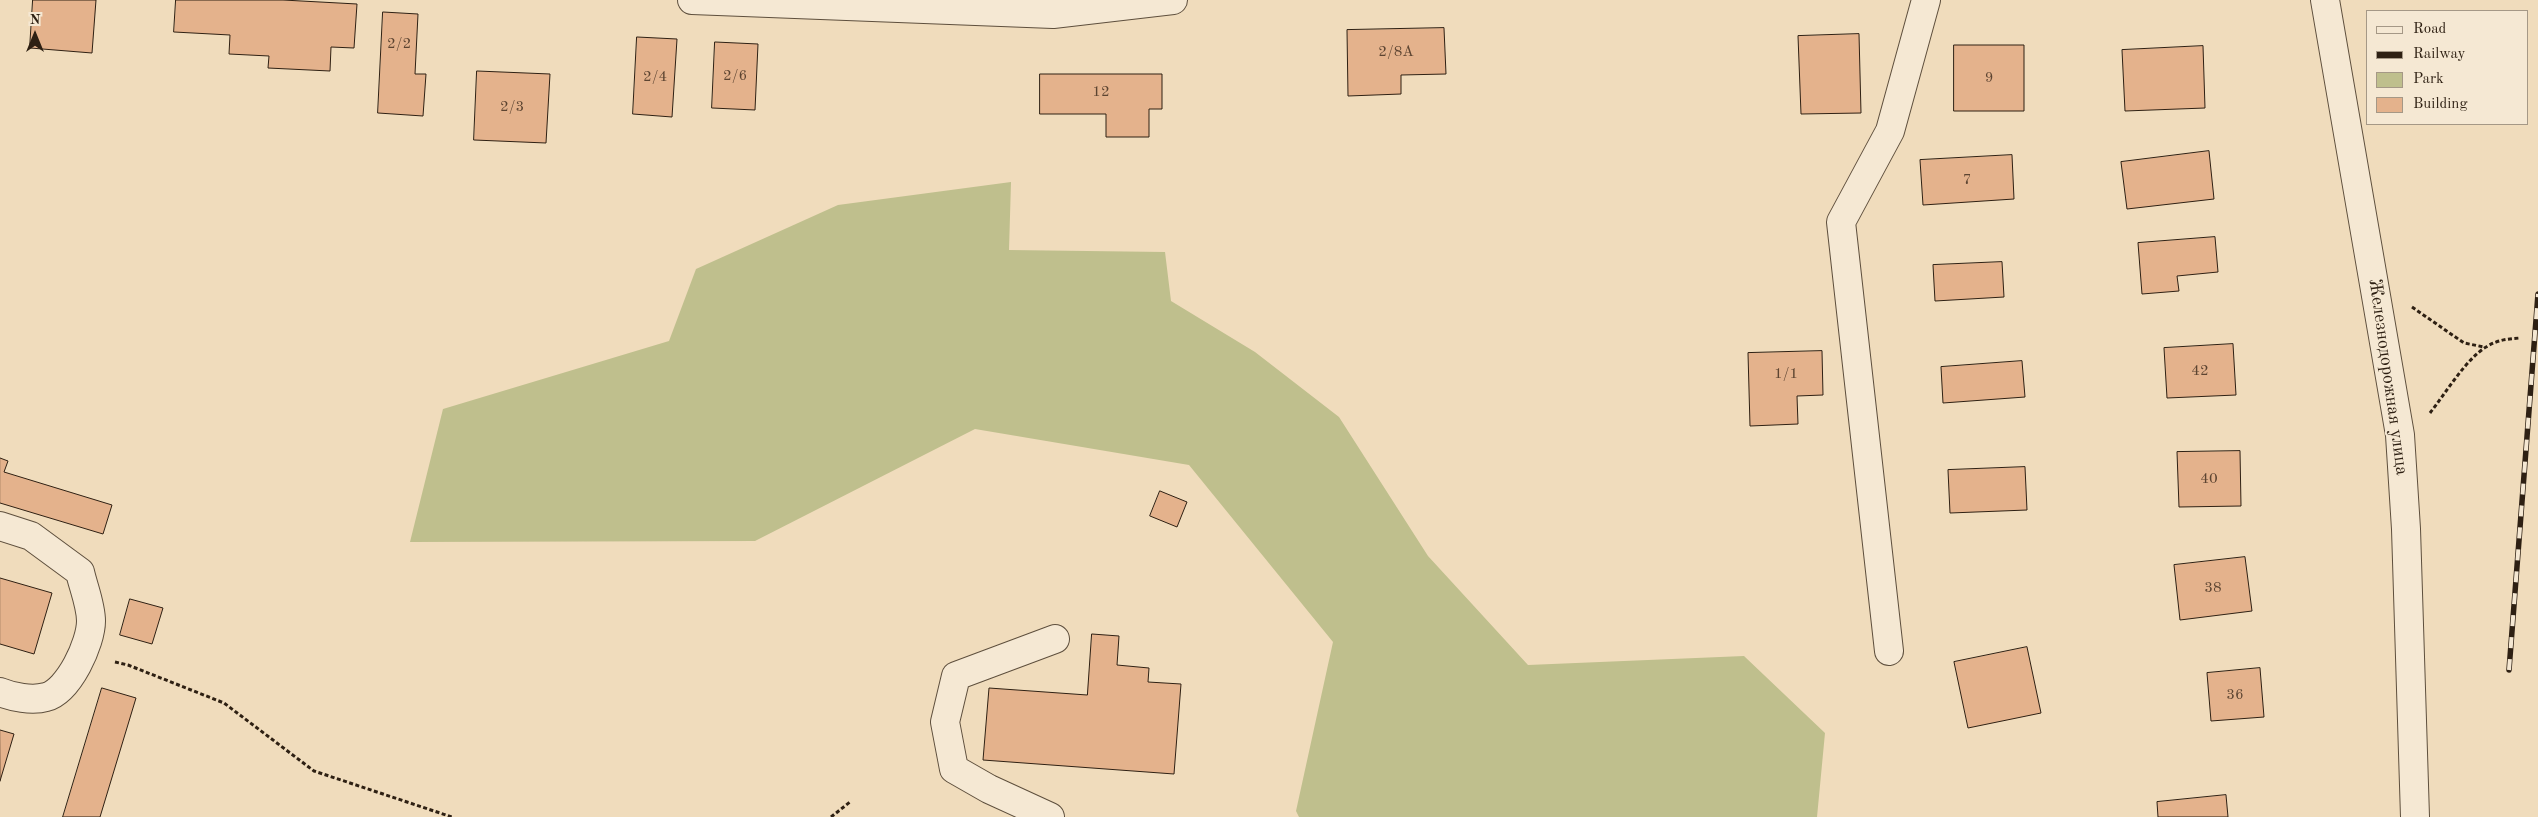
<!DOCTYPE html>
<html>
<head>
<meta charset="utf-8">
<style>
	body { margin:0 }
	#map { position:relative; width:2538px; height:817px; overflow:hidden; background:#f0dcbc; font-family:"Old Standard TT",serif }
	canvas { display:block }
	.legend { position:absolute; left:2366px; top:10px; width:162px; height:115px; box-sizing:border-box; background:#f5e8d3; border:1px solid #a59886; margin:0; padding:6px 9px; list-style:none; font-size:15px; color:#2e2013 }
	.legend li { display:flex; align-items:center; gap:10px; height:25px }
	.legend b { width:25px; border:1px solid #a59886 }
	.north { position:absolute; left:10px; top:10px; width:50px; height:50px; -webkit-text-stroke:4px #f5e8d3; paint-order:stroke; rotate:0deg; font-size:14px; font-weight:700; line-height:20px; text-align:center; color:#2e2013 }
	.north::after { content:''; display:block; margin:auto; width:18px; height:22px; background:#2e2013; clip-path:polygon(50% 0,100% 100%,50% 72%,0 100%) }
</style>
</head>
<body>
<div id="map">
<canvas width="2538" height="817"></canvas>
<ul class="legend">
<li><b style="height:6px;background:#f5e8d3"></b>Road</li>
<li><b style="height:6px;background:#2e2013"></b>Railway</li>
<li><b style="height:14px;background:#bfbf8d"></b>Park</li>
<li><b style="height:14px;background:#e4b28c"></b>Building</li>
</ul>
<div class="north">N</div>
</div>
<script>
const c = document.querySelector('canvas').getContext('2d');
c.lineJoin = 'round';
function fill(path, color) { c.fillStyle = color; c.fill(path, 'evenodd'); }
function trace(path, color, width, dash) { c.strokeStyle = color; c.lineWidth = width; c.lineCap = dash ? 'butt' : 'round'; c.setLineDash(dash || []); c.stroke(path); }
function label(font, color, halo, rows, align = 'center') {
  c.font = font + ' "Old Standard TT",serif'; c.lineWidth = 4; c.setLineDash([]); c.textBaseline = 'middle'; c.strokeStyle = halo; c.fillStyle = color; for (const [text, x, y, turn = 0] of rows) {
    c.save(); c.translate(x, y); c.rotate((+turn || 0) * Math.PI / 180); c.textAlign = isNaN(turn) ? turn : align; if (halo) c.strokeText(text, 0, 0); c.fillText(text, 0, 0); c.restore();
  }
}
const green = new Path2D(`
	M1011 182 1009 250 1165 252 1171 301 1255 352 1339 417 1428 556 1528 665 1744 656 1825 733 1817 817H1299L1296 811 1333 642 1189 465 975 429 755 541 410 542 443 409 669 341 696 269 838 205Z`);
const building = new Path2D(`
	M33 0H96L92 53 30 48Z
	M176 0H283L357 4 354 48 331 47 330 71 268 68 269 56 229 54 230 35 174 32Z
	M383 12 418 14 415 74H426L423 116 378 113Z
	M1444 28 1446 74 1401 75V94L1348 96 1347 30Z
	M1859 34 1861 113 1801 114 1798 36Z
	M637 37 677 39 672 117 633 114Z
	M715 42 758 44 755 110 712 108Z
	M1954 45H2024V111H1954Z
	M2203 46 2205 108 2125 111 2122 50Z
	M477 71 550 74 546 143 474 140Z
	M1040 74H1162V109H1149V137H1106V114H1040Z
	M2209 151 2214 199 2127 209 2121 162Z
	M2012 155 2014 199 1923 205 1920 160Z
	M2215 237 2218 272 2177 276 2179 291 2142 294 2138 243Z
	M2002 262 2004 297 1935 301 1933 265Z
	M2233 344 2236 395 2167 398 2164 348Z
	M1822 351 1823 395 1797 396 1798 424 1750 426 1748 353Z
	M2022 361 2025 397 1943 403 1941 367Z
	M2240 451 2241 506 2179 507 2177 452Z
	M0 458 8 461 4 472 112 505 103 534 0 503Z
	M2025 467 2027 510 1950 513 1948 470Z
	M1160 491 1187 502 1177 527 1150 516Z
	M2245 557 2252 611 2180 620 2174 565Z
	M0 578 52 593 34 654 0 644Z
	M130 599 163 608 152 644 120 635Z
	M1092 634 1119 636 1117 665 1149 668 1148 682 1181 684 1174 774 983 760 989 688 1087 695Z
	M2027 647 2041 713 1968 728 1954 662Z
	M2260 668 2264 717 2211 721 2207 673Z
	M102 688 136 698 100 817H63Z
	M0 730 14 734 0 781Z
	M2226 795 2228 817H2158L2157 802Z`);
const path = new Path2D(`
	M2412 307 2464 343 2484 347
	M2430 413C2445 394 2466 359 2486 347 2497 340 2507 339 2520 338
	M115 662 128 665 224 703 314 771 452 817
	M831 817 850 802`);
const minor = new Path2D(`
	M692 0 1053 14 1173 0
	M2325 0 2400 435 2406 529 2415 817
	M0 526 31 536 80 572C83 586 91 605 91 621 91 643 69 691 46 697 32 701 12 697 0 692
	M1889 651 1841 222 1890 131 1926 0
	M1050 817 989 789 954 769 945 722 956 676 1055 639`);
const rail = new Path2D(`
	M2509 670 2538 294`);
const numberNames = [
	["2/2",399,44],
	["2/8А",1396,52],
	["2/6",735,76],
	["2/4",655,77],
	["9",1989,78],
	["12",1101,92],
	["2/3",512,107],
	["7",1967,180],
	["42",2200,371],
	["1/1",1786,374],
	["40",2209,479],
	["38",2213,588],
	["36",2235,695]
];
const streetNames = [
	["Железнодорожная улица",2388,377,82]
];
fill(green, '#bfbf8d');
fill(building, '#e4b28c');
trace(building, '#2e2013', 1);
trace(minor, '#5e4f3d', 30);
trace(path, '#2e2013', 3, [4, 2.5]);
trace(minor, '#f5e8d3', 28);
trace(rail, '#2e2013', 5.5);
trace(rail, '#f5e8d3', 4, [11]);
label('15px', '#5c4431', null, numberNames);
label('18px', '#2e2013', '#f5e8d3', streetNames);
</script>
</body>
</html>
